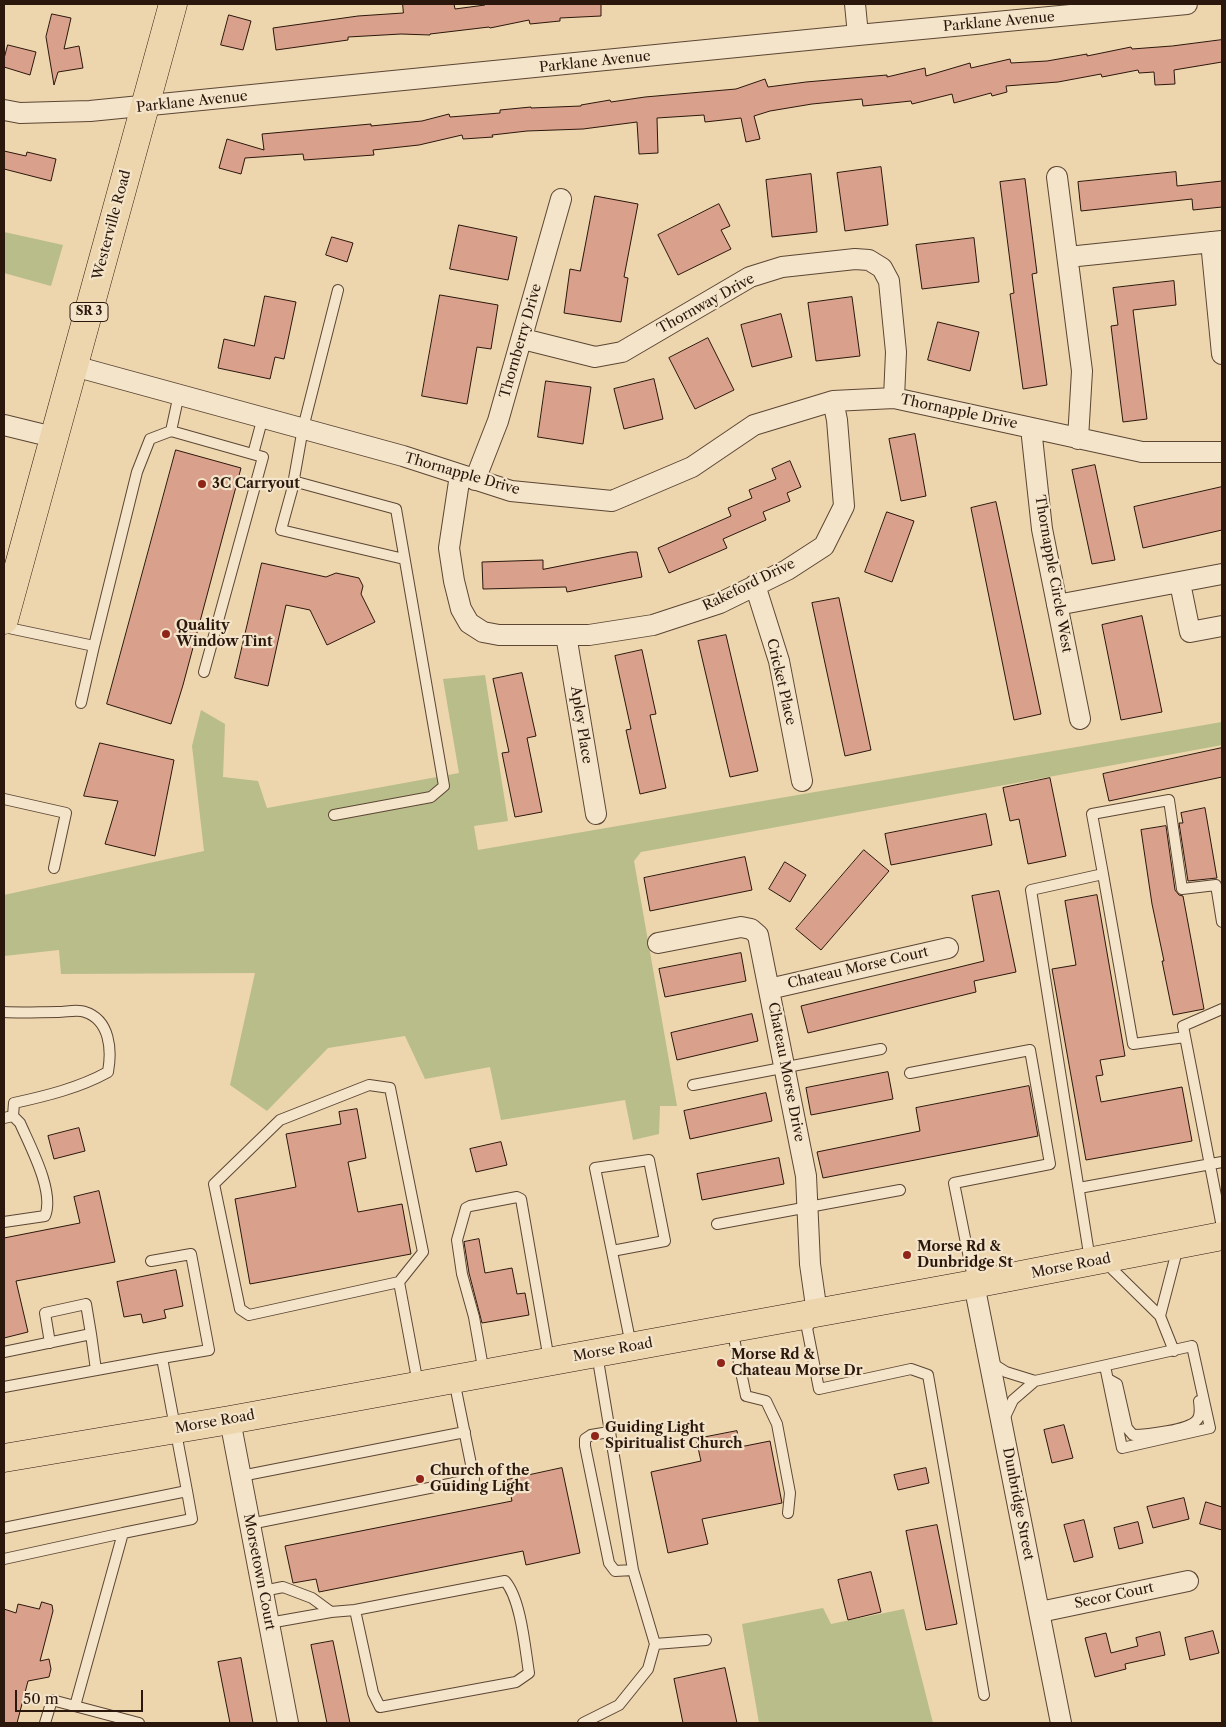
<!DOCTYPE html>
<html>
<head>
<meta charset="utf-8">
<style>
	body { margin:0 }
	#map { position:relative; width:1226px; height:1727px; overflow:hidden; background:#edd5ad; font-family:"Libre Caslon Text",serif }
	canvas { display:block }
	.frame { position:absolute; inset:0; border:5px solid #2b170c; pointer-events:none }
	.scale { position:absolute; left:15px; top:1690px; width:128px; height:22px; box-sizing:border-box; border:2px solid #2b170c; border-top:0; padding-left:6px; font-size:15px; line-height:18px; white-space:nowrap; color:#2b170c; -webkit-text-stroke:4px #f3e4ca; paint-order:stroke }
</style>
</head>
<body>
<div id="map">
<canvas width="1226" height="1727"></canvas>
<div class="frame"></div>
<div class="scale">50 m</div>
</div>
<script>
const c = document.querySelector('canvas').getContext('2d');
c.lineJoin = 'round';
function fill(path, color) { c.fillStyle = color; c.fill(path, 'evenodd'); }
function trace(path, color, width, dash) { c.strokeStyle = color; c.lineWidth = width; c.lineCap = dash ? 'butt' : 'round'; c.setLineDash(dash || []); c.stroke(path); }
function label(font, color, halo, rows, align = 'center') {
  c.font = font + ' "Libre Caslon Text",serif'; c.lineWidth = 4.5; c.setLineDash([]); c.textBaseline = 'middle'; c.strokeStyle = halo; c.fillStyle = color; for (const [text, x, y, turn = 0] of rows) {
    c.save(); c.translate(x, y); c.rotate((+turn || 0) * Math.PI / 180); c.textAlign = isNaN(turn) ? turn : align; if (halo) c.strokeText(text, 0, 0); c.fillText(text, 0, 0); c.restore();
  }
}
const green = new Path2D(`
	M4 232 63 245 51 286 4 273Z
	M485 675 508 821 474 826 478 850 1222 722V745L641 852 634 861 677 1106H660L659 1134 633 1140 625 1100 501 1120 490 1067 425 1079 405 1036 328 1048 267 1111 230 1085 255 973 61 974 59 950 4 956V895L204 851 192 746 201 710 225 724 223 777 258 781 267 808 459 773 443 679Z
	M823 1608 831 1624 904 1609 933 1723H759L742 1624Z`);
const building = new Path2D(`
	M403 4H454L455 9 485 5 484 4H601V16L560 18V21L530 24 529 20 490 28 489 27 430 34V35L401 34 348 37V40L276 50 273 28 358 16 403 13Z
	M52 14 71 18 64 49 79 46 83 68 58 72 54 85 46 37Z
	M229 15 251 21 243 50 221 45Z
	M1222 40V62L1174 70 1175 84 1155 85 1154 72 1139 73 1138 70 1102 77 1101 74 1058 82 1006 86 1007 92 992 96 991 93 954 103 952 94 912 104 911 101 863 106 862 99 812 104 770 111 754 116 760 139 746 142 741 118 705 122 704 115 657 118 658 153 639 154 637 122 583 129 527 131 492 135 493 137 463 139 462 135 419 145 373 150 374 155 304 160 303 154 245 158 241 174 219 168 227 139 264 150 262 134 371 124V126L422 121 449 114 450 117 500 113V110L531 107V108L581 106V105L610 100 611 102 645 97 736 89 765 79 768 87 806 82 887 75V77L925 68 926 76 970 63 971 68 1010 59 1011 63 1047 61 1087 54V56L1131 47 1132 49 1172 46Z
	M8 45 36 52 30 75 4 67V59Z
	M4 151 26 156 27 152 56 159 51 181 4 169Z
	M881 167 888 225 845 231 837 173Z
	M1176 172 1177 186 1222 181V207L1193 210 1192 199 1081 211 1078 182Z
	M811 174 817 232 772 237 766 180Z
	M1025 179 1037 273 1032 274 1047 385 1023 389 1010 294 1014 293 1000 182Z
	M595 196 638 204 624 277 628 278 621 322 564 313 570 269 580 271Z
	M719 204 730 226 721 230 731 249 678 275 658 235Z
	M459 225 517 237 508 280 450 269Z
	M332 237 353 243 347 262 326 255Z
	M974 238 979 282 922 289 916 245Z
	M1174 281 1176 305 1133 310 1147 419 1123 422 1111 326 1118 325 1113 288Z
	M440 295 498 305 491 349 477 347 467 404 422 396Z
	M265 296 296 302 284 359 275 357 270 379 218 368 224 339 254 346Z
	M852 297 860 356 816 361 808 303Z
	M781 314 792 357 752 367 741 325Z
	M938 322 979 332 970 371 928 360Z
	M708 338 734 390 695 409 669 358Z
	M654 379 663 419 624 429 614 389Z
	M546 381 591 387 583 444 538 437Z
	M915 434 926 496 901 501 889 439Z
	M176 450 241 468 183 685 171 724 107 704Z
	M790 461 801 487 787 493 790 501 763 512 766 520 723 539 727 548 669 573 658 548 731 516 728 508 752 498 749 490 776 479 772 469Z
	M1095 465 1115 560 1092 564 1072 470Z
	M1222 487V530L1143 548 1134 507Z
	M996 502 1041 714 1014 720 971 508Z
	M887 512 914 521 892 582 865 572Z
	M631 552H637L642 577 567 592 566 587 483 589 482 562 543 560V569Z
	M262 563 326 577 336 573 359 578 363 586 361 594 375 622 327 645 310 610 286 605 268 686 235 678Z
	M839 598 871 750 845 756 812 603Z
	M1142 616 1162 712 1121 720 1102 625Z
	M726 635 758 771 730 777 698 641Z
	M642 650 656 714 650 715 666 788 640 794 626 730 631 729 615 656Z
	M522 673 536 736 527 738 542 812 515 817 502 753 509 752 493 679Z
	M100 743 174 760 155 856 105 844 118 801 84 796Z
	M1222 748V777L1109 801 1103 774Z
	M1050 778 1066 856 1028 864 1019 819 1010 821 1003 788Z
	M1205 808 1217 878 1188 881 1179 823H1183L1181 813Z
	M986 814 992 845 891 865 885 834Z
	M1166 826 1175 890 1179 895 1183 896 1204 1009 1173 1015 1162 961H1164L1152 904 1141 830Z
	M864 850 889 871 821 950 796 929Z
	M745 857 752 890 650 911 644 878Z
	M785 862 806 875 790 902 769 889Z
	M999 891 1016 972 974 981 976 992 808 1033 801 1006 984 961 972 896Z
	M1097 895 1125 1056 1100 1060 1103 1075 1096 1076 1101 1102 1182 1087 1192 1141 1086 1160 1052 969 1076 965 1065 901Z
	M741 953 746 981 665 997 659 969Z
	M752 1014 758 1041 677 1060 671 1033Z
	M888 1072 893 1099 811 1115 806 1088Z
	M1029 1086 1038 1136 823 1178 817 1152 920 1131 916 1108Z
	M766 1093 772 1121 690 1139 684 1111Z
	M357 1109 366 1158 348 1162 358 1212 402 1204 411 1254 250 1284 235 1199 296 1187 286 1134 341 1124 339 1112Z
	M79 1128 85 1151 54 1159 48 1136Z
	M501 1142 507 1165 476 1172 470 1149Z
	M779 1158 784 1184 702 1200 697 1174Z
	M99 1191 115 1262 16 1281 28 1332 4 1338V1238L80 1223 74 1197Z
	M479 1239 485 1273 512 1268 517 1294 525 1293 529 1315 482 1323 469 1273 464 1242Z
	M176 1270 183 1306 164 1310 166 1318 143 1323 141 1314 124 1317 117 1282Z
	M1064 1425 1073 1458 1052 1463 1044 1430Z
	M737 1431 740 1447 770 1441 782 1503 702 1519 708 1544 668 1553 651 1472 701 1461 696 1439Z
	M562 1468 580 1553 526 1565 523 1551 319 1592 316 1579 293 1583 285 1546 512 1501 507 1480Z
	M926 1468 929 1483 898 1490 894 1475Z
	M1184 1498 1189 1519 1153 1528 1147 1507Z
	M1206 1502 1222 1507V1530L1200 1524Z
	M1084 1520 1093 1557 1074 1562 1064 1525Z
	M1138 1522 1143 1543 1119 1549 1114 1528Z
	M937 1525 957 1624 926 1630 906 1531Z
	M871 1572 881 1612 848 1620 838 1580Z
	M42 1602 52 1605 53 1611 40 1661 49 1659 51 1669 49 1677 28 1681 17 1723H4V1609L16 1613 18 1604 39 1609Z
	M1213 1631 1219 1653 1190 1660 1185 1638Z
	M1160 1632 1165 1655 1125 1664 1126 1669 1095 1677 1085 1638 1106 1633 1111 1653 1138 1646 1136 1638Z
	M333 1641 350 1723H327L311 1645Z
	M241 1658 253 1723H230L218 1662Z
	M725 1668 737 1723H683L674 1679Z`);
const service = new Path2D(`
	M338 290 303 428 292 490 281 530 404 559
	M171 431 179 394
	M253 454 263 417
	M293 481 396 509 444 786 431 797 334 815
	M4 627 94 646 137 472 150 439 171 431 263 457 204 672
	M81 703 94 646
	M4 799 66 813 54 868
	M1103 874 1133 1044 1185 1037
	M1222 1009 1183 1026 1222 1227
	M4 1012C22 1013 40 1012 58 1012 66 1012 78 1009 85 1012 110 1020 112 1050 108 1072 79 1088 46 1096 14 1103L13 1116
	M910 1073 1030 1050 1050 1164 954 1183 974 1283
	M693 1085 881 1049
	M4 1118 13 1116 20 1123C30 1146 55 1192 45 1216L4 1222
	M1079 1188 1222 1162
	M717 1224 900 1190
	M612 1251 665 1241 649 1160 595 1168 631 1345
	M1090 1260 1031 890 1103 874 1092 814 1169 800 1182 889 1216 885 1222 922
	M151 1261 191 1254 209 1350 162 1358
	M1105 1262 1160 1316 1174 1351
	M399 1282 249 1315 240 1309 214 1184 280 1120 369 1085 390 1088 423 1252 399 1282 418 1384
	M1160 1316 1178 1247
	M814 1318 807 1328 819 1389 911 1369 928 1375 984 1695
	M732 1329 746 1396 766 1401 777 1424 790 1493 788 1513
	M91 1334 96 1370
	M4 1352 91 1334 86 1304 45 1313 50 1343
	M990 1362 1006 1372 1035 1381 1013 1400 1004 1419
	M484 1373 474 1317 462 1274 457 1240 466 1208 470 1206 517 1197 521 1199 549 1360
	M1108 1379 1117 1384 1127 1428 1133 1435C1147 1435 1189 1430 1197 1420 1201 1415 1200 1408 1199 1401
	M1035 1381 1192 1346 1210 1428 1122 1448 1105 1366
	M4 1387 162 1358 187 1491 4 1528
	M609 1432 591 1435 585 1439V1446L609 1563 615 1571 633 1570
	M241 1476 465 1432
	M250 1524 474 1479 454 1380
	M123 1533 192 1519 187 1491
	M4 1559 123 1533 75 1706
	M263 1591 283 1587 312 1598 331 1612 355 1610 505 1581C521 1599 525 1648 529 1673L516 1682 380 1707 373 1693 355 1610
	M269 1623 331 1612
	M655 1644 706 1640
	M45 1723 52 1700 139 1723
	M583 1723 619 1705 648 1669 655 1644 633 1570 597 1354`);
const minor = new Path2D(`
	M855 4 858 35
	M4 110 20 113 90 111 858 35 1187 4
	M1057 177 1082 371 1078 439
	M1211 242 1222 354
	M1068 257 1222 241
	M523 339 595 357 622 352 750 277 782 267 855 259 869 260 882 268 889 281 896 352 894 398
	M74 366 403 456 511 491 612 501 692 467 754 425 833 401 894 398 1142 452H1222
	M4 425 53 437
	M1031 428 1042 529 1080 719
	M460 475 449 548 454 581 461 609 469 623 483 632 499 635H589L653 625 720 603 787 570 824 546 844 506 837 420 833 401
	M475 480 498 421 561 199
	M1180 583 1190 632 1222 626
	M755 585 779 661 802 781
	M1057 605 1222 574
	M566 635 596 814
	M658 943 741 927 751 929 758 935 806 1176 810 1264 817 1313
	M769 989 948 948
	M974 1284 1061 1723
	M230 1420 288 1723
	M1040 1612 1188 1581`);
const primary = new Path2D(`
	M4 620 173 4
	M4 1458 230 1420 974 1284 1222 1236`);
const markers = [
	[202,484,5,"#8f2418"],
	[166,634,5,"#8f2418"],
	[907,1255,5,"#8f2418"],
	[721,1363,5,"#8f2418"],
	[595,1436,5,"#8f2418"],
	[420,1479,5,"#8f2418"]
];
const shields = [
	[89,312,38]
];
const shieldNames = [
	["SR 3",89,312]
];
const streetNames = [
	["Parklane Avenue",999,22,-5],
	["Parklane Avenue",595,62,-6],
	["Parklane Avenue",192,102,-6],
	["Westerville Road",112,225,-75],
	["Thornway Drive",706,304,-29],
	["Thornberry Drive",521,341,-74],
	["Thornapple Drive",959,412,12],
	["Thornapple Drive",462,474,16],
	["Thornapple Circle West",1053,574,80],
	["Rakeford Drive",749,585,-26],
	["Cricket Place",781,682,77],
	["Apley Place",581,725,81],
	["Chateau Morse Court",858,968,-13],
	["Chateau Morse Drive",786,1072,79],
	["Morse Road",1071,1266,-11],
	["Morse Road",613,1350,-10],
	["Morse Road",215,1422,-10],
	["Dunbridge Street",1018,1504,79],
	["Morsetown Court",259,1572,79],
	["Secor Court",1114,1596,-12]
];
const poiNames = [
	["3C Carryout",212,484],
	["Quality",176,626],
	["Window Tint",176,642],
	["Morse Rd &",917,1247],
	["Dunbridge St",917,1263],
	["Morse Rd &",731,1355],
	["Chateau Morse Dr",731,1371],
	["Guiding Light",605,1428],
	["Spiritualist Church",605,1444],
	["Church of the",430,1471],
	["Guiding Light",430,1487]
];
fill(green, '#b8bd8a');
fill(building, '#d9a08b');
trace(building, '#2b170c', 1);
trace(service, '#5c4634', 12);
trace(minor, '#5c4634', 22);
trace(primary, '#2b170c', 29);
trace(service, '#f3e4ca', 10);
trace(minor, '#f3e4ca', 20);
trace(primary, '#edd5ad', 28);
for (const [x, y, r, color] of markers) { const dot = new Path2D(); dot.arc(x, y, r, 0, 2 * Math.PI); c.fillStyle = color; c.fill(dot); trace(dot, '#f3e4ca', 2); }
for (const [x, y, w] of shields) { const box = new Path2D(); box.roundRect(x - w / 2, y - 9.5, w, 19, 4); c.fillStyle = '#f3e4ca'; c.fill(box); trace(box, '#2b170c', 1); }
label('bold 12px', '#2b170c', null, shieldNames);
label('14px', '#2b170c', '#f3e4ca', streetNames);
label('bold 14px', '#2b170c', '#f3e4ca', poiNames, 'left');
</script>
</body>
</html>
